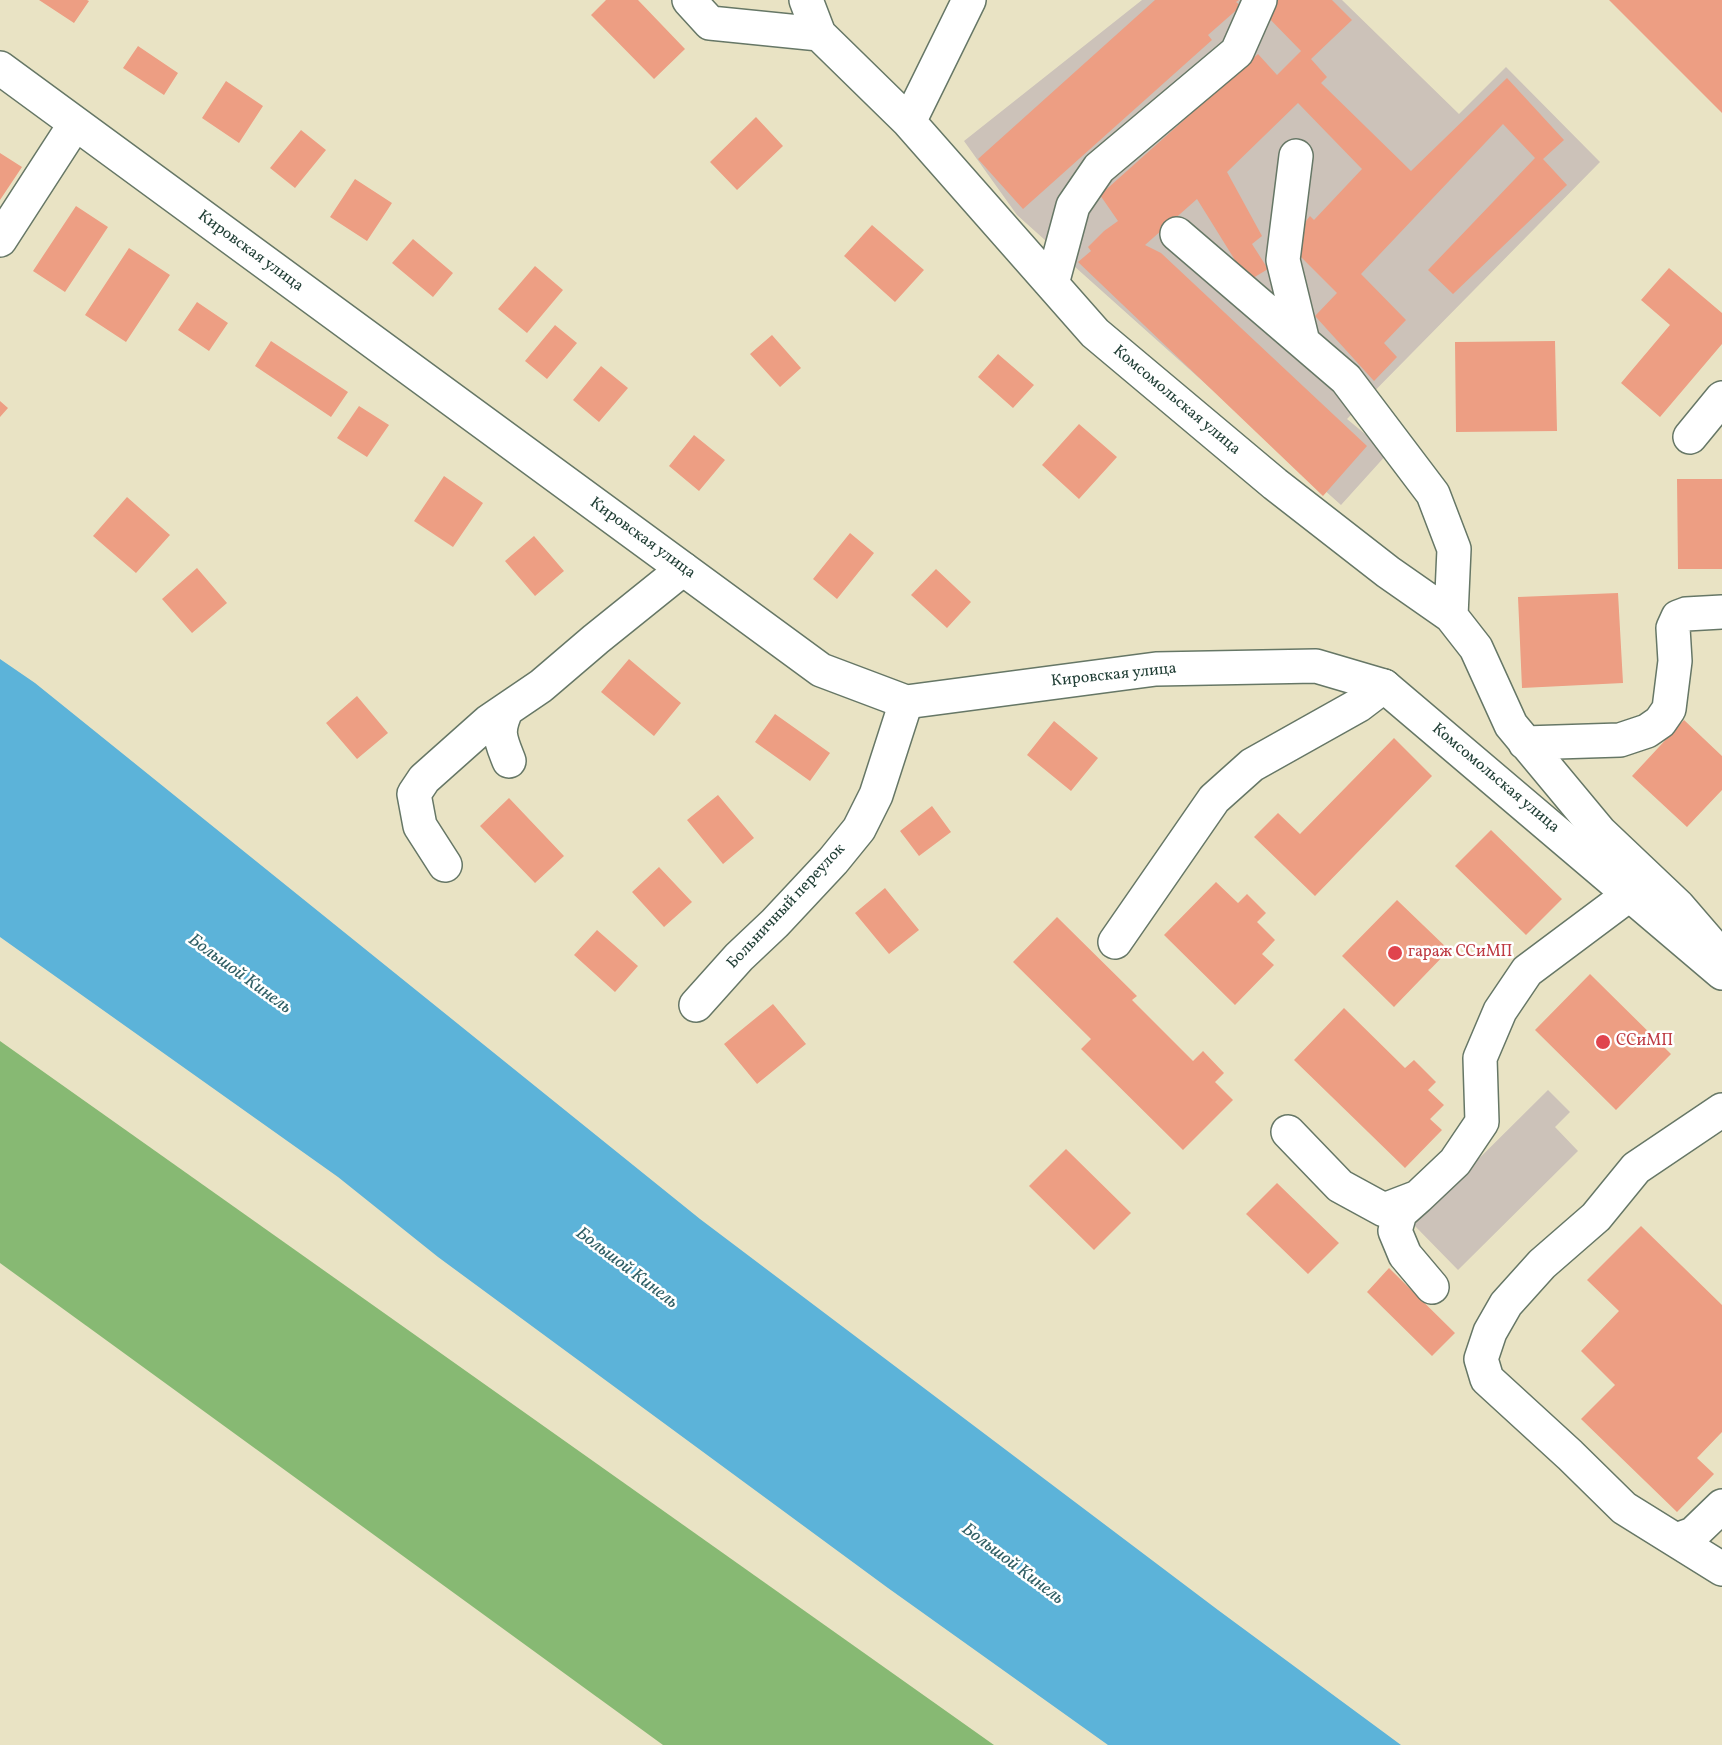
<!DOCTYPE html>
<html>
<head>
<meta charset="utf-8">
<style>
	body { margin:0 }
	canvas { display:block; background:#e9e3c4 }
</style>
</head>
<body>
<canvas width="1722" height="1745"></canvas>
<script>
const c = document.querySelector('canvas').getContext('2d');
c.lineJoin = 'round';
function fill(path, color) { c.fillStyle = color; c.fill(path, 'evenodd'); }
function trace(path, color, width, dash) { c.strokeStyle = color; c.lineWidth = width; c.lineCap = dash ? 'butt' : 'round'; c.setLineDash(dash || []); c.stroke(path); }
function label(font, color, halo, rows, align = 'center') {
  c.font = font + ' Vollkorn,serif'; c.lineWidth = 5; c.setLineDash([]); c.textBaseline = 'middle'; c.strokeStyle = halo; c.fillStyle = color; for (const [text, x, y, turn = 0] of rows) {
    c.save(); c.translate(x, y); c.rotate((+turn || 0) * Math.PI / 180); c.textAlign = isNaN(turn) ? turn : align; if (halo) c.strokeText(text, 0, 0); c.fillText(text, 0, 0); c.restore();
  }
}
const industrial = new Path2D(`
	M1142 0H1342L1459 114 1506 67 1600 162 1347 419 1388 453 1341 505 1017 215 964 141Z
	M1548 1090 1570 1112 1555 1127 1578 1151 1458 1270 1413 1224Z`);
const forest = new Path2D(`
	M0 1041 994 1745H663L0 1263Z`);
const water = new Path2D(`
	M0 659 35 683 700 1219 1218 1610 1401 1745H1108L888 1588 438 1257 338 1177 0 937Z`);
const building = new Path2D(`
	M39 0H87L89 1 74 23Z
	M606 0H638L685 49 654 79 591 15Z
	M1155 0H1239L1236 2 1241 6 1208 35 1212 40 1023 209 978 159Z
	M1276 0H1332L1352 20 1311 59 1327 77 1321 83 1411 171 1507 78 1564 140 1543 159 1567 185 1453 294 1428 270 1535 158 1503 124 1361 274 1406 320 1384 343 1397 357 1374 381 1315 316 1337 293 1288 244 1310 216 1314 220 1362 169 1298 103 1227 172 1262 236 1252 244 1268 269 1248 281 1197 199 1145 245 1161 253 1367 446 1323 496 1078 262 1091 251 1088 247 1104 231 1118 221 1100 195 1258 54 1277 75 1301 51 1263 12Z
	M1609 0H1722V113Z
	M138 46 178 73 164 95 123 68Z
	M226 81 263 106 239 143 202 118Z
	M756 117 783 146 737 190 710 162Z
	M301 130 326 150 295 188 270 168Z
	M0 153 22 167 0 200Z
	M355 179 392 203 367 241 330 217Z
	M76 206 108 227 65 292 33 271Z
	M872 225 924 270 895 302 844 256Z
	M413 239 453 273 433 297 392 263Z
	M129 248 170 275 126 342 85 315Z
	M535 266 563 290 527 333 498 309Z
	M1669 268 1722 313V344L1660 417 1621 383 1670 325 1641 300Z
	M197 302 228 323 209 351 178 330Z
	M555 325 577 343 547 379 525 361Z
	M772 335 801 368 780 387 750 354Z
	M271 341 348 392 331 417 255 366Z
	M1555 341 1557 431 1456 432 1455 342Z
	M998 354 1034 385 1013 408 978 377Z
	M601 366 628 388 599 422 573 400Z
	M0 401 8 408 0 417Z
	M359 406 389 425 367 457 337 438Z
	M1079 424 1117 457 1079 499 1042 465Z
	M694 435 725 460 699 491 669 466Z
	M444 476 483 503 453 547 414 521Z
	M1677 479H1722V569H1678Z
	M127 497 170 535 136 573 93 536Z
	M850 533 874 553 837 599 813 579Z
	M534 536 564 571 535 596 505 561Z
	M197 568 227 603 192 633 162 599Z
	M936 569 971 602 947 628 911 595Z
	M1618 593 1623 683 1522 688 1518 597Z
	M629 659 681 703 654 736 601 692Z
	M357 696 388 733 357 759 326 723Z
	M775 714 830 753 810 781 755 742Z
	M1684 720 1722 756V790L1687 827 1632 776Z
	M1054 721 1098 758 1071 791 1027 755Z
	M1394 738 1432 776 1315 896 1254 837 1278 813 1300 834Z
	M718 795 754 838 723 864 687 820Z
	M509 798 564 856 535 883 480 826Z
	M932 806 951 832 919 856 900 831Z
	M1491 830 1562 899 1526 935 1455 866Z
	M659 867 692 902 664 927 632 892Z
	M1216 882 1238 903 1247 894 1266 913 1257 922 1275 940 1262 954 1274 965 1235 1005 1164 935Z
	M885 888 919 930 889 954 855 913Z
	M1397 900 1449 950 1394 1007 1342 956Z
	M1057 917 1137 996 1132 1000 1193 1061 1203 1051 1224 1073 1215 1082 1233 1100 1183 1150 1081 1049 1091 1039 1013 962Z
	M597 930 638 966 615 992 574 955Z
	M1590 974 1671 1054 1616 1110 1535 1030Z
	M773 1004 806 1044 757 1084 724 1044Z
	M1344 1008 1405 1068 1414 1060 1436 1082 1428 1090 1444 1105 1430 1119 1442 1130 1405 1168 1294 1060Z
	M1066 1149 1131 1213 1094 1250 1029 1186Z
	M1277 1183 1339 1243 1308 1274 1246 1214Z
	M1641 1226 1722 1305V1432L1697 1458 1714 1474 1677 1512 1581 1419 1615 1385 1581 1351 1619 1311 1587 1280Z
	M1389 1268 1455 1333 1432 1356 1367 1292Z`);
const minor = new Path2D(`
	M689 0 710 23 819 34 909 122 1095 333 1275 484 1388 572 1451 616 1476 648 1511 725 1600 832 1605 873
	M806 0 819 34
	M909 122 969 0
	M1296 156 1283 260 1303 342
	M1177 234 1346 379 1433 494 1454 549 1451 616
	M0 240 75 124
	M1052 284 1073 206 1099 168 1237 52 1260 0
	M1690 437 1722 398
	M507 709C496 732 500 738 509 761
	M1525 743 1620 740 1647 731 1660 722 1669 709 1675 661 1673 628 1678 617 1686 614 1722 612
	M1600 832 1678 906 1722 957
	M445 865 420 826 414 794 424 779 488 722 541 686 596 639 683 569
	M1115 942 1214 799 1252 765 1359 705 1384 686
	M696 1005 739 957 775 923 833 861 859 829 876 795 906 702
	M1722 1110 1636 1168 1596 1217 1542 1264 1506 1304 1490 1332 1481 1359 1487 1379 1570 1455 1624 1508 1722 1569
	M1288 1132 1340 1186 1384 1210 1418 1197 1455 1162 1482 1122 1480 1058 1500 1011 1527 971 1630 894
	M1418 1197 1400 1213 1395 1231 1405 1255 1432 1287
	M1676 1540 1693 1534 1722 1506`);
const major = new Path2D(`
	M0 68 821 670 906 702 1156 669 1316 666 1384 686 1722 973`);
const markers = [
	[1395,953,8,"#e0444e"],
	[1603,1042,8,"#e0444e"]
];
const streetNames = [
	["Кировская улица",250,252,36],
	["Комсомольская улица",1176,401,40],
	["Кировская улица",642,539,36],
	["Кировская улица",1114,676,-6],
	["Комсомольская улица",1495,779,40],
	["Больничный переулок",787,907,-47]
];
const healthNames = [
	["гараж ССиМП",1408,953],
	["ССиМП",1616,1042]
];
const waterNames = [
	["Большой Кинель",239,975,36],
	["Большой Кинель",626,1269,37],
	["Большой Кинель",1012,1565,37]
];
fill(industrial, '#ccc2b9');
fill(forest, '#87b973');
fill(water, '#5cb3d9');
fill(building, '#ed9e83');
trace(minor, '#676', 36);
trace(major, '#676', 36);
trace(minor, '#fff', 33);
trace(major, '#fff', 33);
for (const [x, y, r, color] of markers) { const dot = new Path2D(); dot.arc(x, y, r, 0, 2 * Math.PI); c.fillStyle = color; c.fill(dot); trace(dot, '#fff', 2); }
label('16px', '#1f3d34', '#fff', streetNames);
label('16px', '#be3a42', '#fff', healthNames, 'left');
label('italic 18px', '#316066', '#fff', waterNames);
</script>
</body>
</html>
